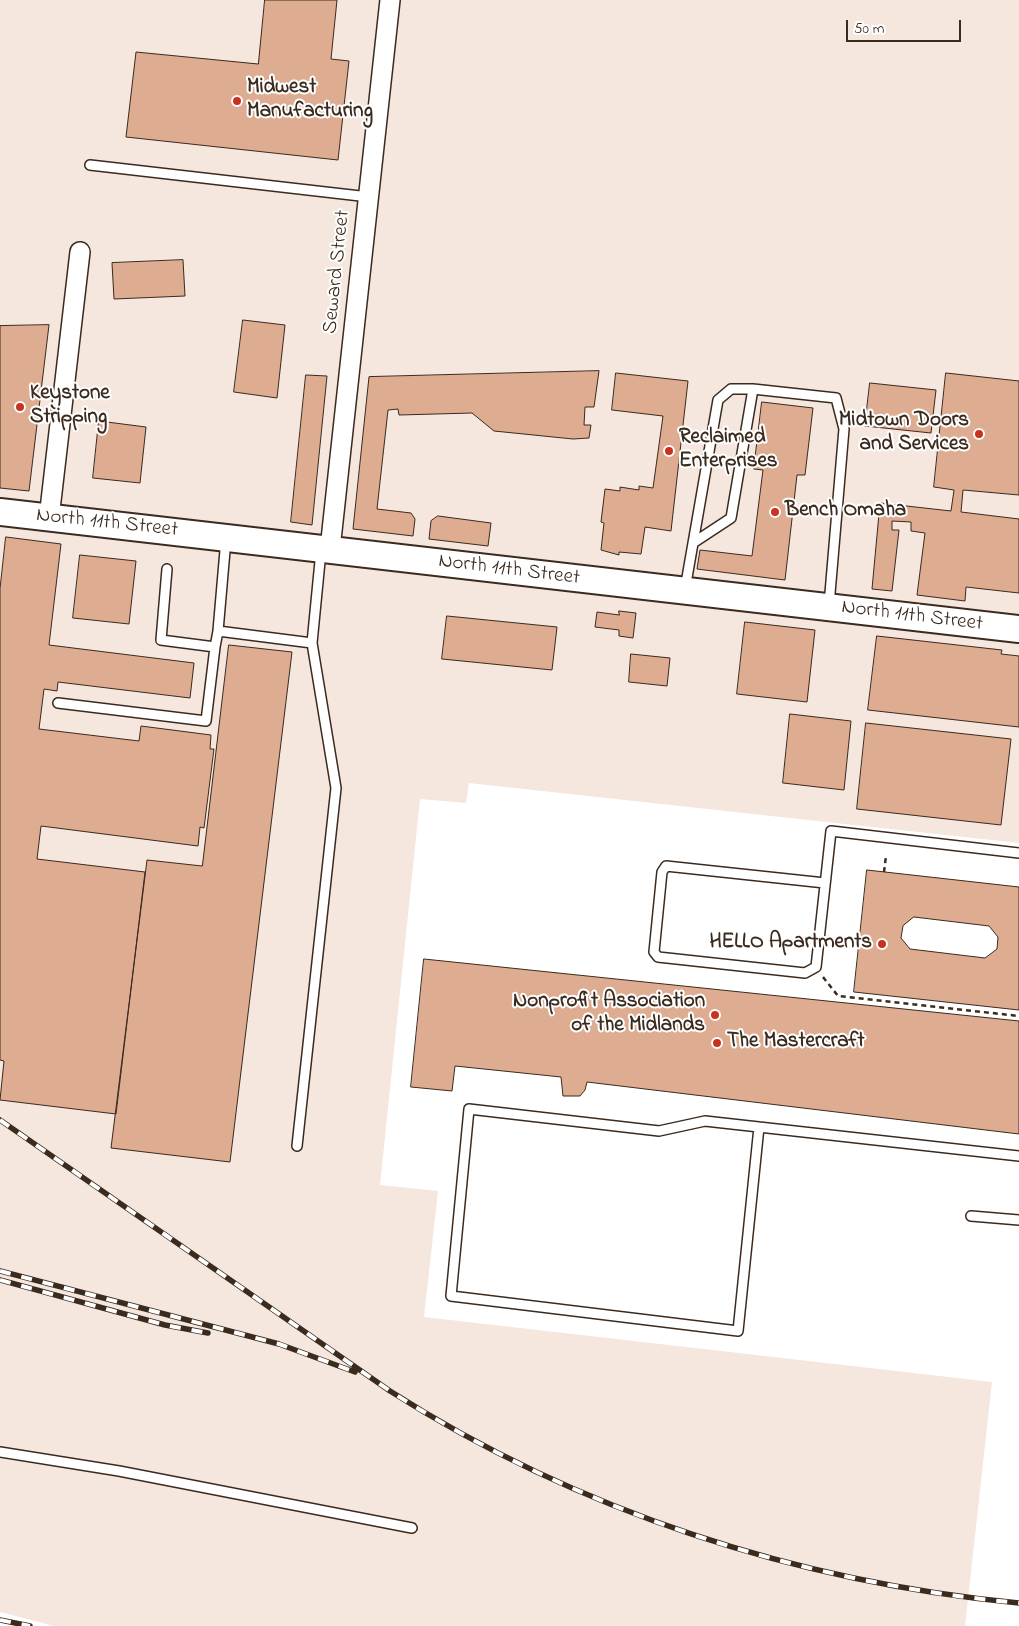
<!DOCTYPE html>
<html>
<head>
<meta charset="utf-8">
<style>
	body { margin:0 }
	#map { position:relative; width:1019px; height:1626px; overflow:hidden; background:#fff; font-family:"Indie Flower",sans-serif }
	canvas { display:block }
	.scale { position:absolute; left:846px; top:20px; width:115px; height:22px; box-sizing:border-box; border:2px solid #3b2a1e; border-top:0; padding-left:6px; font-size:15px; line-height:18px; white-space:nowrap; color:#3b2a1e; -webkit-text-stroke:4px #fff; paint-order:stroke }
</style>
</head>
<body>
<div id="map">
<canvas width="1019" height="1626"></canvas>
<div class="scale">50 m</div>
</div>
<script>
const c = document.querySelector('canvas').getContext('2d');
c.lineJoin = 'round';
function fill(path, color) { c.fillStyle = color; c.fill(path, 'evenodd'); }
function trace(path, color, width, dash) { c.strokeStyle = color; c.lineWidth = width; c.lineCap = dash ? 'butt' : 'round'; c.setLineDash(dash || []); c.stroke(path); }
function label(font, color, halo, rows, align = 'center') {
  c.font = font + ' "Indie Flower",sans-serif'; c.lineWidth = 4; c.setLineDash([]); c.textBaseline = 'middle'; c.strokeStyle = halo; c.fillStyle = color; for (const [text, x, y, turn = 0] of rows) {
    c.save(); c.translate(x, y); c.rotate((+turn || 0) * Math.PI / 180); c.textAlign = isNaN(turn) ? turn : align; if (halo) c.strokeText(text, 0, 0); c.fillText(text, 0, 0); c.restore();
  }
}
const built = new Path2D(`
	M0 0H1019V843L469 783 466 803 420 799 380 1185 438 1191 424 1317 992 1382 965 1626H54L0 1612Z`);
const building = new Path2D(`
	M265 0H337L331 59 349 61 338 160 126 137 136 52 258 64Z
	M183 260 185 296 114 299 112 263Z
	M243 320 285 325 277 398 234 392Z
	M49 325 29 491 0 488V326Z
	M599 371 594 407H585L584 425H591L589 438 573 439 494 431 472 413 399 415 398 409 388 410 377 509 411 513 415 519 413 536 353 529 369 377Z
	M616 373 688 381 671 531 645 527 641 554 619 552V555L601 550 604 523 601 522 605 489 620 491V487L639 490V486L653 488 663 416 612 410Z
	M946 373 1019 381V495L963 490 961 512 1019 519V593L966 587 965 601 917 595 925 533 911 531V522L892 521V530H899L892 591 872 589 880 503 951 511 954 490 934 487Z
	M306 375 327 376 312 525 291 522Z
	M870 383 936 390 931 433 865 426Z
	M762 402 813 408 805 475H797L785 580 697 569 700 550 752 556 763 470 754 469Z
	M99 421 146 427 140 483 93 478Z
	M438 516 491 523 488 546 429 539 431 521Z
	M6 537 61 544 49 645 194 663 190 698 58 682 57 691 44 689 39 729 139 741 141 726 211 735 210 749H214L204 828 200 827 198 846 41 826 37 859 145 872 116 1114 0 1100 4 1061 0 1060V589Z
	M80 555 136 561 129 624 73 618Z
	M619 611 636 613 633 638 619 636V630L595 627 597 612 619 615Z
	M447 616 557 627 552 670 442 659Z
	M745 622 815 630 807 702 737 694Z
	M877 636 1002 650 1001 654 1019 656V727L868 710Z
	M229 645 292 652 230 1162 111 1148 147 860 202 866Z
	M631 654 670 658 667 686 629 682Z
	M790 714 851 721 844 790 783 783Z
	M866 723 1011 739 1001 825 857 809Z
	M867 870 1019 887V1010L854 992ZM914 917 989 926 998 937 997 949 985 958 910 949 901 938 903 926Z
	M424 959 1019 1021V1134L587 1082 585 1090 580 1096H563L561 1077 455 1066 452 1091 411 1087Z`);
const path = new Path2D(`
	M884 872 886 856
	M823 977 838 996 1019 1016`);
const lane = new Path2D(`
	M90 165 369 197
	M226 539 218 631 312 643 321 551
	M693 543 731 518 753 389
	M167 569 161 640 215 647 218 631
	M685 589 718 400 731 389H753L836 398 844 429 829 605
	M58 703 206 721 215 647
	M825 883 666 866 662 872 654 952 658 957 805 973 816 967 831 831 1019 853
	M759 1127 738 1331 451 1296 469 1109 659 1131 705 1121 1019 1156
	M297 1146 336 788 312 643
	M971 1216 1019 1220
	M0 1452 119 1471 412 1528`);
const street = new Path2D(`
	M49 518 80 252
	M330 549 390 0`);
const secondary = new Path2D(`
	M0 512 1019 629`);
const rail = new Path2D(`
	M0 1120 390 1391C578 1511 797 1582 1019 1603
	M0 1271 279 1344 355 1372
	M0 1280 165 1325 208 1333
	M0 1620 30 1626`);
const markers = [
	[237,101,5,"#c8321e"],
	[20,407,5,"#c8321e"],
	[979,434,5,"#c8321e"],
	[669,451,5,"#c8321e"],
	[775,512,5,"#c8321e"],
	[882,944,5,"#c8321e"],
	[715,1015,5,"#c8321e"],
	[717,1043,5,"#c8321e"]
];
const poiNames = [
	["Midwest",247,89],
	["Manufacturing",247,113],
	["Keystone",30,395],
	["Stripping",30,419],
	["Midtown Doors",969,422,"right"],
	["and Services",969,446,"right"],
	["Reclaimed",679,439],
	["Enterprises",679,463],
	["Bench Omaha",785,512],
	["HELLO Apartments",872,944,"right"],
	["Nonprofit Association",705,1003,"right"],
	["of the Midlands",705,1027,"right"],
	["The Mastercraft",727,1043]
];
const streetNames = [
	["Seward Street",338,272,-84],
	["North 11th Street",107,524,6],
	["North 11th Street",509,571,7],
	["North 11th Street",912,617,7]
];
fill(built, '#f5e6de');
fill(building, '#deac90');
trace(building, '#3b2a1e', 1);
trace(lane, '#3b2a1e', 12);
trace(street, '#3b2a1e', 22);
trace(secondary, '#3b2a1e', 30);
trace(path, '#3b2a1e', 2.5, [5, 4]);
trace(lane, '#fff', 9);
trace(street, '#fff', 19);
trace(secondary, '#fff', 26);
trace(rail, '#3b2a1e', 5.5);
trace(rail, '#fff', 4, [11]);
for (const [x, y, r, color] of markers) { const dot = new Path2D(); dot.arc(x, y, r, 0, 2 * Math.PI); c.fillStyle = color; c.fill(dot); trace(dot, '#fff', 2); }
label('bold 21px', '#3b2a1e', '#fff', poiNames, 'left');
label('21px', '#3b2a1e', '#fff', streetNames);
</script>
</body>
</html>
